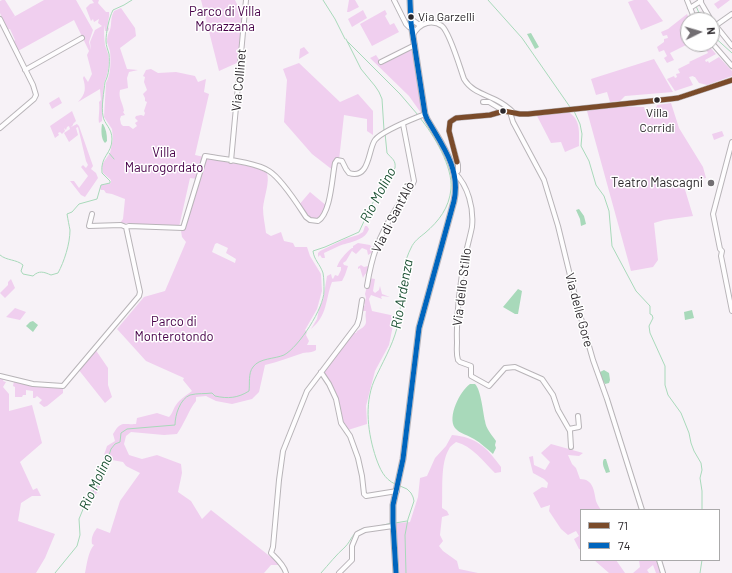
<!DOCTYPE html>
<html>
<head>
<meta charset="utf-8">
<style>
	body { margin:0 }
	#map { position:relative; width:732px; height:573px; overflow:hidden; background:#f7f2f7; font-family:Barlow,sans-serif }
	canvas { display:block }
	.legend { position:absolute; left:580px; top:509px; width:140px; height:52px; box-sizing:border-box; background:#fff; border:1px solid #aaa9aa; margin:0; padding:5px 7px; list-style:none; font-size:12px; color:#2b272b }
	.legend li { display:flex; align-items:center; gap:8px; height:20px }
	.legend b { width:20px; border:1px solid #aaa9aa }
	.north { position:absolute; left:680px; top:12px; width:40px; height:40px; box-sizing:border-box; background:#fff; border:1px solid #aaa9aa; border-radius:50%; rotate:85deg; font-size:11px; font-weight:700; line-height:16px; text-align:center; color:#2b272b }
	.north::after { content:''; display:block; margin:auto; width:14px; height:18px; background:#726e72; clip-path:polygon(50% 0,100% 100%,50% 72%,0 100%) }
</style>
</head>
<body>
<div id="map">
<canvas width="732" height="573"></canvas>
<ul class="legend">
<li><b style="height:5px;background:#7a4b2a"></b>71</li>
<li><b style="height:5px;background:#0065bd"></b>74</li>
</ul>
<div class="north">N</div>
</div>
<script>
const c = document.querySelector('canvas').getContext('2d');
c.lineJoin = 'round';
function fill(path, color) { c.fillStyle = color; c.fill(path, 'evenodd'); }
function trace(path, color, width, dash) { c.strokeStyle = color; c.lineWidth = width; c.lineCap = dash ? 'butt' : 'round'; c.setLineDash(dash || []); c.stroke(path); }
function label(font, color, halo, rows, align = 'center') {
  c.font = font + ' Barlow,sans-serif'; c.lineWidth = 3; c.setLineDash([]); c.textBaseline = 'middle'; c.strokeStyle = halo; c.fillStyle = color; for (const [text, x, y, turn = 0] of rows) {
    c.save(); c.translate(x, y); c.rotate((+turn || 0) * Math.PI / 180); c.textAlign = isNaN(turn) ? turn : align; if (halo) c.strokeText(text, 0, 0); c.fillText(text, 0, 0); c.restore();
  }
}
const green = new Path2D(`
	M2 0H5L15 16 10 19 44 0H76L93 30 89 42 91 50 90 42 95 30 102 26 98 23 99 19 94 22 93 19 91 21 86 8 90 4 94 3 92 0H99L98 3 106 12H109C110 18 106 24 109 29L108 31H105L104 25C104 32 104 38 105 45 105 47 107 49 107 51 111 59 108 75 104 83L102 121 99 123C98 118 100 110 99 102L101 100 100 89 78 102C86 94 86 88 83 78L84 76 88 82 92 74 87 55 89 51 74 20 18 51 13 42 15 40 10 29 7 30 3 23 4 22 0 13V1Z
	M201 0H235L243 17 239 62 219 71Z
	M349 0H355L359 7 349 12H347Z
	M634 0H647L663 21 641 30 628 2Z
	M720 0H730L718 9 714 4Z
	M121 8 135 28 136 36 120 48 127 69 138 70 129 72 127 78 128 88 120 90C118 98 123 103 124 111L123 112 125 115 121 116 120 119 121 124 123 126H129L133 129 137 126 135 123 138 121 135 118 136 116 141 115 144 116 145 113 144 111 147 102 145 101V98L143 94 147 90 144 82 145 77 143 76 146 70 151 69 158 73 176 72 195 76 198 82 206 79 204 92 209 94 195 155 204 157 197 179 190 178 179 227 120 223 123 219 125 199 112 194 106 193 104 190H101L100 188 101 185 111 183V180L103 173 102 167 103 163 110 153 113 139 112 129 104 117 106 83C111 75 111 61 110 51 109 48 108 45 107 42 107 37 108 34 110 30 112 23 110 19 114 11Z
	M363 10 367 18 352 27 348 19Z
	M385 10 387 14 385 16 390 25 394 23 399 32 372 46 360 24Z
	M687 14 690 20H688V44L670 53 674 60 667 63 664 58 667 56 664 50 659 52 657 47 664 42V39L668 38 667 35 663 36 661 32 668 29Z
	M706 45 707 47 709 46 716 54 705 60 706 62 708 61 709 63 719 57 732 71V76L707 85 699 83 695 77H694L693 76 689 77 693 85 675 91 667 79 674 76 675 78 677 77 676 74 680 73 678 69 690 63 689 62 708 53 704 46Z
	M304 47 309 53 299 59 300 49Z
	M413 47 421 100V113L409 96 370 58 376 55 382 64Z
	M654 59 673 92 625 96 620 101 610 102 607 92 596 95 591 79Z
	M299 63 340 102 358 94 373 111V135L367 131V119L344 115 339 160 334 171 312 154 284 122 287 80 283 69Z
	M59 97 62 103 52 109 49 103Z
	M671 103 679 128 703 167 706 178 683 183 693 216 664 220 654 223 658 260 653 267 631 271 587 111C606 106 625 106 644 107L645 111 648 112H654L656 109 657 105Z
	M72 111 76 121 73 124V125L71 127 77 124 79 126 93 166 91 169 96 173 98 178 85 197 81 195 70 181H74L79 188 88 176 81 167 83 165 86 168 88 165 86 161 78 127 76 128 78 135 69 142 64 133 70 129 69 126 67 127 66 130 64 128 65 131 62 134 60 132 58 133 59 135 55 138 50 126Z
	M567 111C581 119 579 131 579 146L565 152 561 142 551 143 536 114Z
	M722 131 724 136 714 140 712 134Z
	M206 158 264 169 263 171 267 173C270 182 264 197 263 208 263 216 265 225 266 233L271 236 281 232 284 241 293 243 295 247H307L310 256 321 274 322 291 317 309 305 330 307 332 306 335 309 341 307 345H316V350C312 353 308 352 303 353 290 357 278 362 265 365L259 392 252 399 232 404 216 401 206 396 196 397V401C188 411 185 423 177 434L164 435 131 432 126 436 124 444 129 455 142 459 157 455 181 464 182 473 178 492 191 501 202 519 211 510 281 565H271L264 573H85C87 564 88 552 94 545L92 544C91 538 93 533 97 528L110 533 120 501 140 473 126 466 123 462 112 460 98 491 94 497 84 502 98 479 102 467 104 455 107 446 115 441 113 434C121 420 123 425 136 424L137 418 157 413 169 417C173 413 173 409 176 405 180 399 187 395 192 391L183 380 184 378 146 361 117 329 144 297 165 291 186 242 182 237 181 231 183 230ZM217 243 228 248 226 253 236 259 235 263 212 252 215 244Z
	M310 192 328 207 320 220H310L298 206Z
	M365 226H367L369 229C365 241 349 242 339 246 334 248 329 251 324 253L325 258H322L320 255 318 257V253L320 251 345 239 358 235 363 232Z
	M358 243 370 245 373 249V252L368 255 367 250 362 248 356 254 352 251 353 249 346 261 343 263 344 265 348 266 345 275 342 281 332 282C325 300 328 315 311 329L317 319 319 309 323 300 327 276 331 274 332 278 333 279 335 275 338 276 341 270V267H337C338 262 346 252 352 248H353V246Z
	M361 265 364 267 368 266C370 272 365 273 363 278L360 268 358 269V267Z
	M369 278 375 279 373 291 375 293 379 290 380 286 382 294 390 297 382 296 381 297 382 299 371 295 369 299 372 311 395 316 389 345 375 371 368 398 366 406 367 424 348 430 345 426 346 424 343 425 338 403 322 372 352 333H356L357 331C371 324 364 321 366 311H363V307L365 305 364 303 366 298 365 294Z
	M11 279 15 288 5 298 0 293 8 285V282Z
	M15 308 26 312 20 320 6 317Z
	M95 349 108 368V385L112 397 105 403 78 369Z
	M0 378 4 379 3 381 6 382 3 387 9 394V411L32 405 42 443 20 462 33 490 37 488 41 496H32L21 503 18 521 55 534 45 558 36 573H0Z
	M14 381 63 386V393L47 406 44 407 39 403 42 400 37 396 35 398H33V391L26 390V395H23L22 397H15V387L13 386Z
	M452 435C477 437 487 448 501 467V472L495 473C483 461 472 446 456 442 454 444 450 446 449 449 440 464 443 490 442 508L447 511 449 515 442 517 440 535 443 541 439 546 443 551 457 561 459 569 478 573H400L396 523 410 522 418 497 420 478 427 476 435 458 446 446Z
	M551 444 583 453 579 456 568 455 572 464 576 468 580 479C593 479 594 490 596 501 597 504 599 507 601 510H581V550L579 549 574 539 579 536 576 531 568 535 561 529 549 511 550 505 541 508 533 493 542 487 547 488 548 483 544 479 533 473 529 457 533 456 534 465 545 470 550 462 541 453Z
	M594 560H616L625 573H609Z
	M639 560H656L661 573H656L653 565 647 570 649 573H633L640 567Z`);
const water = new Path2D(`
	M531 33 539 47 535 49 527 34Z
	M102 124H103C106 129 107 134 107 141L105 143C101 139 101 130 102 124Z
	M579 209 584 216 586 224 581 226 580 219 576 210Z
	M518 289 522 291 518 314H515L503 307Z
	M692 310 694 318 685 320 684 312Z
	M33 321 38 325 33 332 26 326 30 322Z
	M604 370 609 373 610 380 609 383 605 384 601 377 600 372Z
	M470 384H475C481 390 483 412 485 421 486 429 492 435 496 441L495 445 496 448 493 454C487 449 481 443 474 439 468 435 460 434 455 428 447 417 460 391 470 384Z
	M604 459H606L610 472 606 473C605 469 601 464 604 459Z`);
const stream = new Path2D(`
	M323 0 335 19 345 39
	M488 0 522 38 570 107
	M696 6 702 20
	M712 35 732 53
	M346 39 361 69 375 86 379 92 382 99 384 130
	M347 41 400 94 418 115
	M574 111 580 124 582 134 581 146 589 161 596 185 604 196 609 211 612 246 636 291 650 306V314L652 315 653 318 649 326 650 333 665 366V385L668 395 681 413 689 433 691 443 694 451 701 463 702 470 700 478 702 491V510
	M109 153 114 159
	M0 255C7 261 16 259 23 265L21 271 23 274 33 276C39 270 44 272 51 275L58 273C64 262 70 244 70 230 69 225 68 220 67 214L72 212 79 204 97 199 101 185 110 183V181L102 173C100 156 112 154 112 139 112 128 104 124 103 116 101 108 104 91 105 82 109 75 110 63 109 54 108 50 106 46 106 41 106 32 109 18 113 10L124 5 132 0
	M395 484C384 479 380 469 376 458 368 434 364 405 374 381 382 363 392 347 397 328 404 301 398 273 411 248 414 241 420 237 425 233 439 221 449 208 451 189 453 167 434 135 420 118
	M400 486 407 489 411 493 413 497 414 501 408 519 405 535 406 573
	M395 523 407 521
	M379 526 392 523
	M55 573 77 546 80 535 79 519 86 502 96 487 104 471 111 449 115 444 120 442 121 433 127 429 175 425C175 415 180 399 190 395 197 393 206 394 212 393L215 396C228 399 238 398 249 391 250 384 248 373 253 367 259 358 275 359 284 355 299 347 324 308 324 291 324 286 324 278 323 273 320 264 314 260 313 251L325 247 359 232 372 204 395 168C396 160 392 159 387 153L385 133
	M321 573C329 564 336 555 345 547 352 540 352 532 362 529
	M700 573 702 560`);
const minor = new Path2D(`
	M394 0 406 24 409 27 413 29
	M687 0 695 20
	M700 1 711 20
	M690 8 701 1
	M0 19 33 85 36 95 34 99 0 128
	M411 19 418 24H422
	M712 21 732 46
	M715 26 732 14
	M413 35C416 29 420 25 427 23 432 22 438 23 442 26 450 33 460 68 464 79 471 91 484 94 496 100 502 103 509 108 514 113
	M712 43 732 66
	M381 62 415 45
	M25 70 82 38
	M483 102H489L504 111
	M510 112 513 122 544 180 558 226 577 304 593 360 607 399 642 510
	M732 142 713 214 720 249 722 251 721 256 732 311
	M231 161 246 0
	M92 214 89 226 121 225 126 227
	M367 286C372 255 378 239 394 212 400 201 410 192 414 181L403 124
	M321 372 329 384 336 399 341 423 350 436 358 458 362 476 364 494 366 496 397 491
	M0 376 33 384 63 386 139 296 140 292 126 227 129 226 183 228 205 156C222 159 255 162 269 171 282 179 298 205 306 217L310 220 318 221C331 213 332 177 335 163L337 160 342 161 346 169 349 173C370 180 368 149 375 140 383 130 413 119 425 114
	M569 429 579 427 578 416
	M571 447 570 431 558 410 553 395 542 379 515 367 505 368 489 386 471 376V366L460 362 458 360C456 354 457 348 457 342 456 314 460 284 465 257 467 247 470 237 472 227 474 208 468 186 455 173L458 171V165L449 131 450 122 456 118 490 115 504 111 520 114H528L670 99 678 98 732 80
	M659 560 663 573
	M286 573C284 565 277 559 271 553L273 547 279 480 283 451 307 391 357 325 359 319 362 300
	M339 573 352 560V546L357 534 365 530 393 526`);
const major = new Path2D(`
	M396 573 393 523V505L403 459 419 328 454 201C461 169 442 145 427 119L425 114 411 23 410 0`);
const bus1 = new Path2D(`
	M457 162 449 131 450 122 456 118 490 115 504 111 520 114H528L670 99 678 98 732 80`);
const bus2 = new Path2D(`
	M396 573 393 523V505L403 459 419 328 454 201C461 169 442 145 427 119L425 114 411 23 410 0`);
const markers = [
	[411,17,3.5,"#2b272b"],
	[657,100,3.5,"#2b272b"],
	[503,111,3.5,"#2b272b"],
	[711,183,4,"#726e72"]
];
const busNames = [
	["Via Garzelli",418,17],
	["Villa",657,113,"center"],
	["Corridi",657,128,"center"]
];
const parkNames = [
	["Parco di Villa",225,12],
	["Morazzana",225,27],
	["Villa",164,153],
	["Maurogordato",164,168],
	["Parco di",174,322],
	["Monterotondo",174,337]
];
const streetNames = [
	["Via Collinet",239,80,-85],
	["Via di Sant'Alò",393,217,-63],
	["Via dello Stillo",462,287,-83],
	["Via delle Gore",579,310,75]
];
const poiNames = [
	["Teatro Mascagni",703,183]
];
const waterNames = [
	["Rio Molino",378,195,-62],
	["Rio Ardenza",402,294,-80],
	["Rio Molino",96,482,-65]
];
fill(green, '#f0cfef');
fill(water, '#a8d9ba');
trace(stream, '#a8d9ba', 1);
trace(minor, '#b8b4b8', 6);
trace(major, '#b8b4b8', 7);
trace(minor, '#fefdfe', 4);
trace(major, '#fefdfe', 5);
trace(bus1, '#7a4b2a', 5);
trace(bus2, '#0065bd', 5);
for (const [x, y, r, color] of markers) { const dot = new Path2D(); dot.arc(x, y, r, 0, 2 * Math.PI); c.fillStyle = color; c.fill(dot); trace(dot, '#fff', 1.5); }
label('12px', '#2b272b', '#fff', busNames, 'left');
label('13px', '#470249', '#fff', parkNames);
label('13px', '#2b272b', '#fff', streetNames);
label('13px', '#2b272b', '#fff', poiNames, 'right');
label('italic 14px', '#1a5032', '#fff', waterNames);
</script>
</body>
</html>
